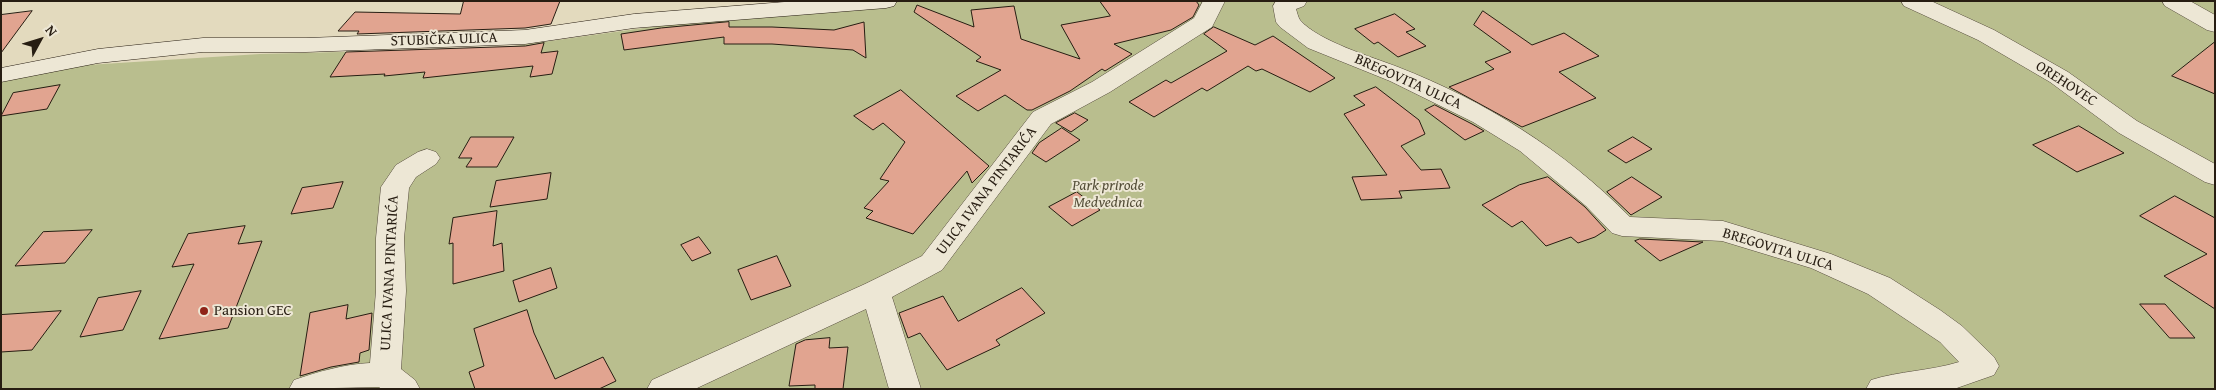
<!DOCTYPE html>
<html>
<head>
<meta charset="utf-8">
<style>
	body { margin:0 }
	#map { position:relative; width:2216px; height:390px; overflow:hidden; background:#e3dabe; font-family:"Gentium Book Plus",serif }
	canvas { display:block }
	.frame { position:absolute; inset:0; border:2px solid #271d12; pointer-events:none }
	.north { position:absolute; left:15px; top:15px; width:50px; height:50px; -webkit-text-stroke:4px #ede7d5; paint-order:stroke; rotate:51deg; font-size:14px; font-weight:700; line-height:20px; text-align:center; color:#271d12 }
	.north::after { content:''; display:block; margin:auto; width:18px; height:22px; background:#271d12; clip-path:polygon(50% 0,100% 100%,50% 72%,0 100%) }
</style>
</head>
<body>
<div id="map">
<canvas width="2216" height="390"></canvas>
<div class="frame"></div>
<div class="north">N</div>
</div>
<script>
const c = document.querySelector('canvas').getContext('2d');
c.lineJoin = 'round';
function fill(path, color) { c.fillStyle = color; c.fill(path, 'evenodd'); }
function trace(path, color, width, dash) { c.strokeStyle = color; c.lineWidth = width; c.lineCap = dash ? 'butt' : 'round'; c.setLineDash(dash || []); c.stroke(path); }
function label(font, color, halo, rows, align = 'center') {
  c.font = font + ' "Gentium Book Plus",serif'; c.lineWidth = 4; c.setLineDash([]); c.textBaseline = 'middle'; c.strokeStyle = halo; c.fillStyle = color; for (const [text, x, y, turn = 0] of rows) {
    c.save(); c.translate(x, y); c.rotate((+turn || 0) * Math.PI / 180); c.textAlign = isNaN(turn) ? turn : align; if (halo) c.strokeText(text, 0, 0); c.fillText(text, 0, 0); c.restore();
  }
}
const green = new Path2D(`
	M881 1H2215V389H1V81L87 65 260 54 500 48 772 10Z`);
const building = new Path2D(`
	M464 1H560L551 24 525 28 357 34 359 31H338L355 12 460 14Z
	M1100 1H1196L1199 5 1193 17 1171 30 1114 44 1132 54 1105 71 1102 69 1070 91 1032 110H1027L1005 95 978 111 956 96 1001 70 976 61 981 57 914 12 917 5 974 27 971 10 1014 6 1021 39 1080 59 1061 25 1110 16Z
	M32 11 1 53V15Z
	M1483 11 1532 45 1564 33 1599 56 1559 72 1596 98 1522 127 1449 87 1494 69 1485 62 1511 52 1474 25Z
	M1395 14 1415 29 1406 32 1426 46 1398 57 1378 42 1374 44 1355 29Z
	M729 22V27H772L834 30 864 22 866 58 853 50 772 44H724V37L624 50 621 34 661 28Z
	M1214 27 1255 45 1273 36 1335 78 1310 92 1262 69 1256 71 1248 66 1207 91 1202 88 1154 117 1129 102 1166 80 1171 83 1227 51 1204 34Z
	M2215 42V94L2172 76Z
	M544 43 541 53 558 51 552 74 530 77 533 66 423 78 425 72 384 76 385 74 330 77 346 52 525 46Z
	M60 85 47 109 1 116 13 93Z
	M1376 87 1419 120 1425 134 1401 146 1421 170 1441 169 1450 188 1399 191 1402 198 1361 200 1352 177 1387 175 1344 114 1365 105 1354 96Z
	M901 90 989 166 972 183 967 171 913 234 866 218 873 211 864 208 889 181 880 179 905 142 883 123 873 130 854 116Z
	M1435 105 1472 124 1484 131 1465 140 1425 110Z
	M1075 113 1088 120 1071 132 1056 123Z
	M2079 126 2124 153 2077 172 2033 145Z
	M1062 128 1080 140 1046 162 1032 153 1039 143Z
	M471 137H514L497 167H466L472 158H459Z
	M1633 137 1652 149 1626 163 1608 151Z
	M551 173 547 199 490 207 496 181Z
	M1548 177 1585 207 1606 230 1595 237 1578 243 1571 237 1546 246 1522 221 1512 227 1482 205 1519 185Z
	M1632 177 1662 197 1631 215 1607 192Z
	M343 182 333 208 291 214 302 188Z
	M1077 192 1100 210 1072 226 1049 207Z
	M2175 196 2215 218V309L2164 276 2207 254 2140 216Z
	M497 211 493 246 502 243 504 271 453 284V243L449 244 453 218Z
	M245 226 238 244 262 241 228 328 159 339 194 264 172 267 188 234Z
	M92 230 65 263 15 266 43 232Z
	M699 237 711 253 692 261 681 245Z
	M1640 239 1703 242 1660 261 1635 241Z
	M777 256 791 286 751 300 738 270Z
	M551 268 557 288 519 302 513 281Z
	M1022 288 1045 313 996 340 1000 345 947 370 920 333 908 338 899 313 943 296 958 321Z
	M141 291 123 330 80 337 98 298Z
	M2140 304H2165L2195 338H2170Z
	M348 305 346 319 372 313 369 350 360 353 359 362 331 367 300 376 310 313Z
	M527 310 534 333 555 379 603 357 616 381 599 389H475L469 372 484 366 474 329Z
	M61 311 32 350 1 352V315Z
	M830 338 829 348 848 347 843 389H815V385L789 386 796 344 805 340Z`);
const street = new Path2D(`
	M1203 1H1225L1212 27 1110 92 1051 124 942 270 892 297 921 389H889L866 309 695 389H647L652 380 865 284 922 256 1033 112 1092 82 1194 18Z
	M1276 1H1307L1304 6 1296 9C1297 12 1298 17 1300 20 1318 41 1372 57 1398 67 1485 101 1564 150 1630 217L1723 221 1831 254 1890 278 1940 310 1962 326 1994 357 1999 366 1994 375 1954 389H1866L1871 380C1899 371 1930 371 1959 362L1940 342 1868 294 1811 268 1722 241 1622 236 1612 233 1586 206 1520 151 1473 122 1390 81 1308 48 1280 27 1276 22 1273 6Z
	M1901 1H1931L1994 30 2068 72 2137 121 2215 164V185L2205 182 2119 133 2050 82 1978 40 1904 6Z
	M2162 1H2190L2215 15V32L2207 30 2165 6Z
	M427 149 436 152 440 158 436 164 416 177 409 188 404 238 406 291 401 369 415 380 420 389H381L379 387 289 389 294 380C318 372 344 364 370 363L376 291V238L381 187 396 165 418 152Z`);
const secondary = new Path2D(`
	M797 1H897L894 6 886 8 634 28 525 44 306 52H203L98 63 1 82V68L98 49 203 38H306L525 30 634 14Z`);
const markers = [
	[204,311,5,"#8f2418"]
];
const streetNames = [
	["STUBIČKA ULICA",444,40,-2],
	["BREGOVITA ULICA",1408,82,24],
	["OREHOVEC",2066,84,33],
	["ULICA IVANA PINTARIĆA",987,191,-53],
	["BREGOVITA ULICA",1778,250,17],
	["ULICA IVANA PINTARIĆA",390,273,-87]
];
const parkNames = [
	["Park prirode",1108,186],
	["Medvednica",1108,203]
];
const poiNames = [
	["Pansion GEC",214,311]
];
fill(green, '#b9be8e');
fill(building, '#e1a490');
trace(building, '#271d12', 1);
trace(street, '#564c3d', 1);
trace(secondary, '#271d12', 1);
fill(street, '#ede7d5');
fill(secondary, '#ede7d5');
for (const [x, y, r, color] of markers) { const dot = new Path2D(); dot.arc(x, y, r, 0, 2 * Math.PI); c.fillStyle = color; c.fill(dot); trace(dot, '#ede7d5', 2); }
label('15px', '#271d12', '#ede7d5', streetNames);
label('italic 15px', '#534d37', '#ede7d5', parkNames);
label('15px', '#271d12', '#ede7d5', poiNames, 'left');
</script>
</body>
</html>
